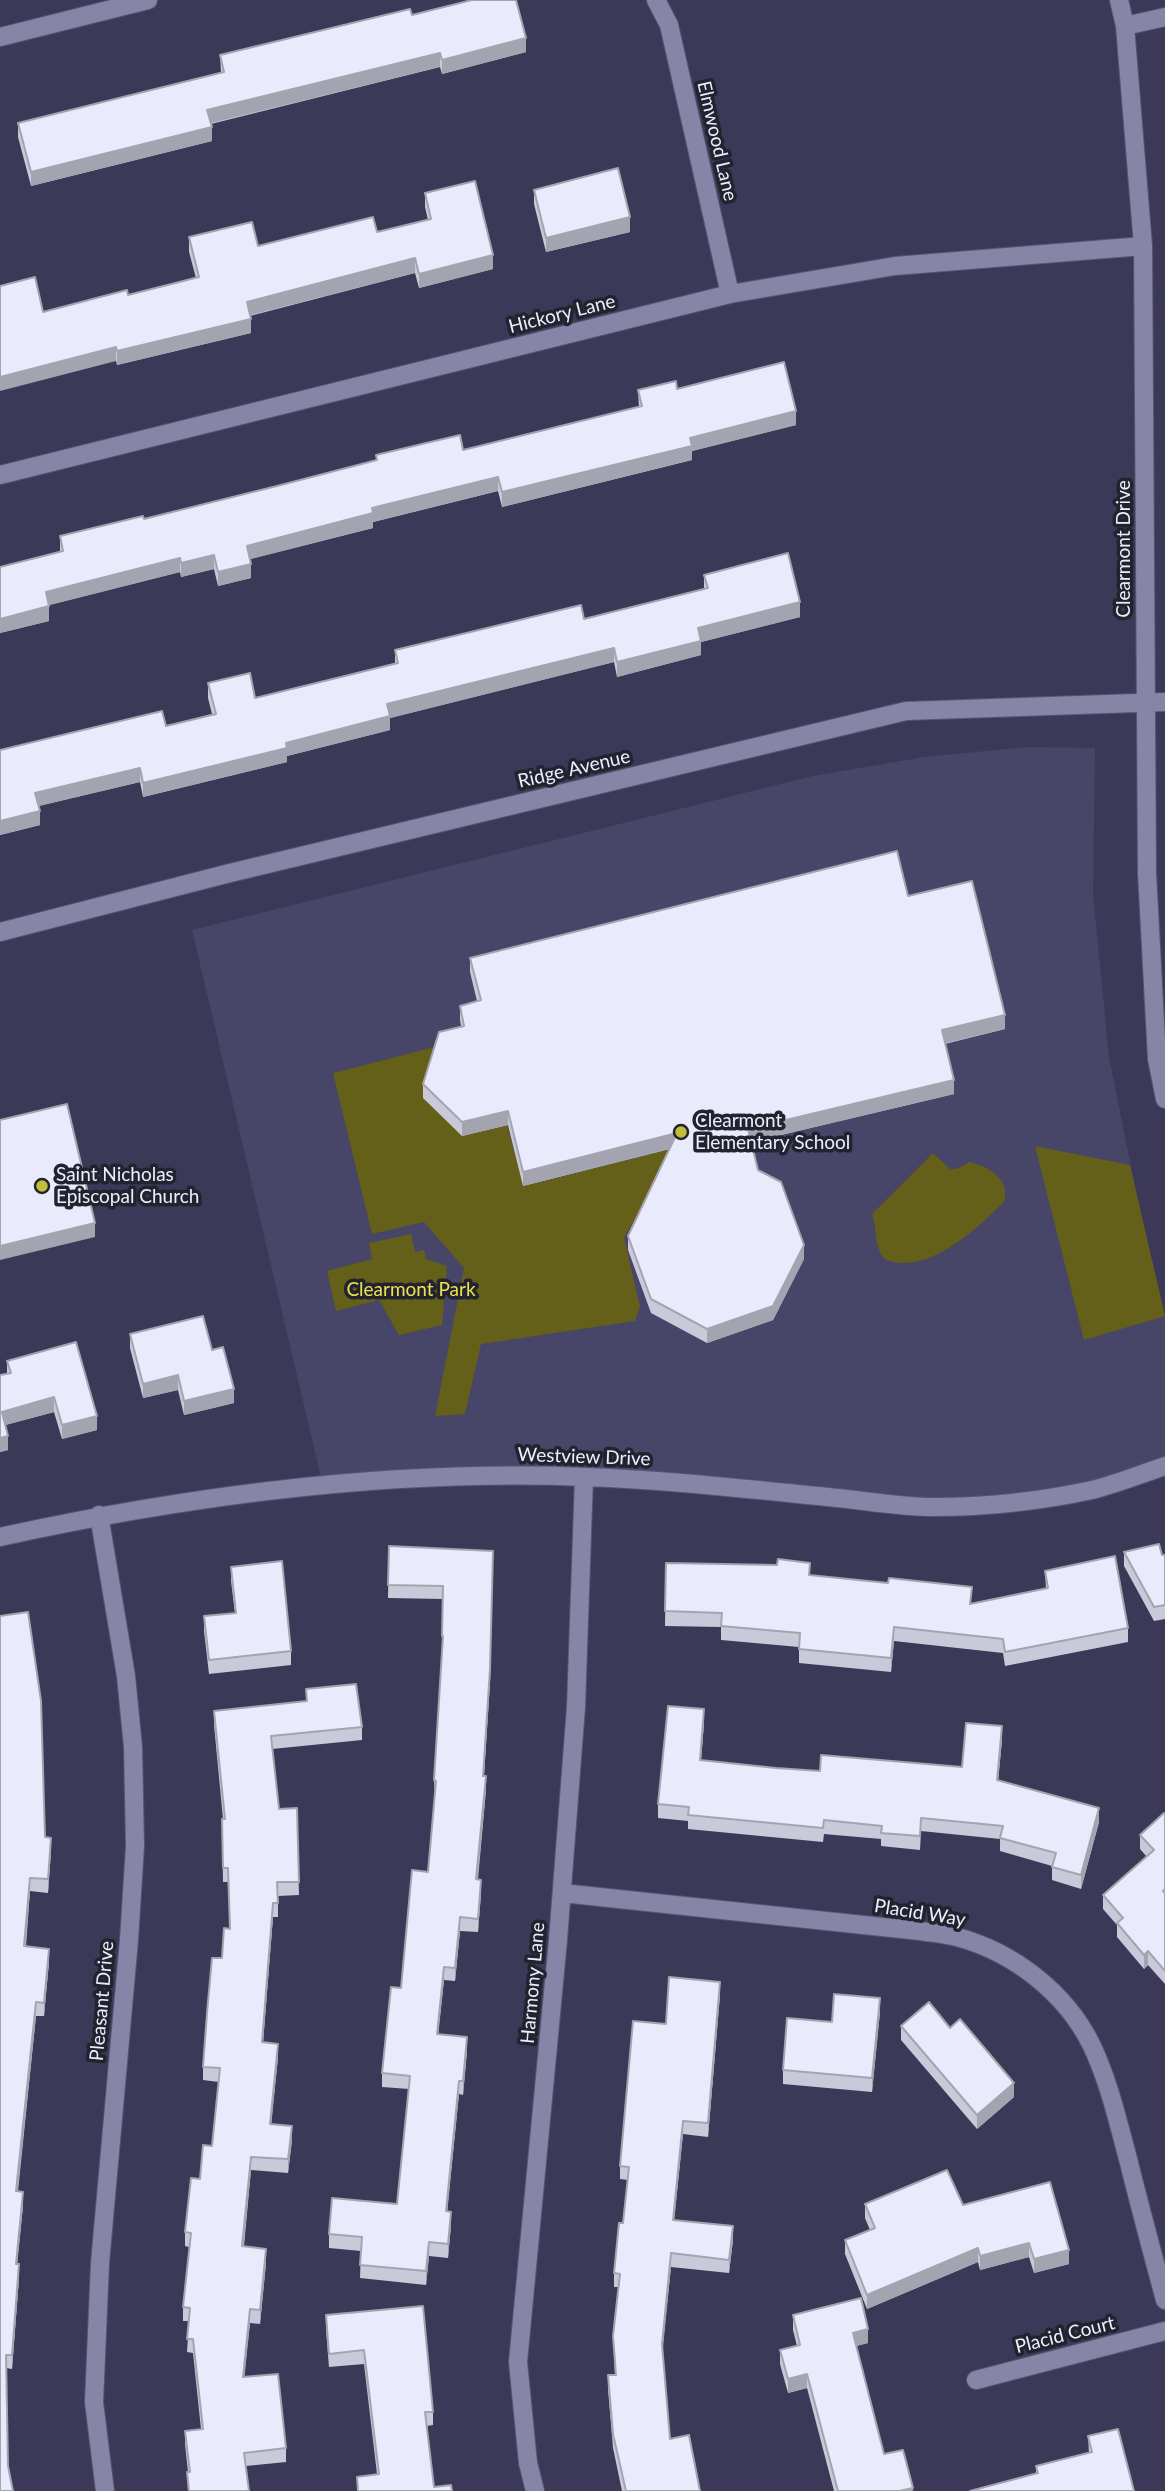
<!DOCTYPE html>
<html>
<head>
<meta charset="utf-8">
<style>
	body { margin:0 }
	canvas { display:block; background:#3b3957 }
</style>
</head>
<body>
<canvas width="1165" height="2491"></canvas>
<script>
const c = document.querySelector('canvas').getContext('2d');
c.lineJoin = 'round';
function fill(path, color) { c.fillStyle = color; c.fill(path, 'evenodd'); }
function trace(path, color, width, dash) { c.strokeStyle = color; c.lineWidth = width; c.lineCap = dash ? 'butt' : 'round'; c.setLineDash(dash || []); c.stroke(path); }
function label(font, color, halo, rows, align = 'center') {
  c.font = font + ' Lato,sans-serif'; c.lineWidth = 7; c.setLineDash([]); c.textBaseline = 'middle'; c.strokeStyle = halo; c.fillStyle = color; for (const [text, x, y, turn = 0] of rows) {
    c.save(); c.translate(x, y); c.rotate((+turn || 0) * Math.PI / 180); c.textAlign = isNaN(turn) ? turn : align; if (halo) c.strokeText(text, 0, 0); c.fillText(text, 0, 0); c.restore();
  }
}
const built = new Path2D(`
	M1027 747 1095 748 1093 894 1109 1057 1148 1251 1165 1316V1466L1093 1489 932 1507 669 1481 323 1486 192 930 813 776 924 757Z`);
const green = new Path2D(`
	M439 1046 462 1136 507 1125 524 1186 675 1148 624 1238 640 1307 635 1321 481 1344 465 1414 435 1416 464 1268 424 1222 372 1234 333 1073Z
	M1035 1146 1130 1165 1165 1316 1084 1340Z
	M933 1153 950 1169H957L969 1162C988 1166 1011 1179 1004 1202 975 1230 929 1275 886 1260 873 1248 878 1229 872 1214Z
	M411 1234 415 1252 424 1250 426 1259 447 1266 442 1325 399 1335 379 1300 336 1311 327 1271 372 1259 369 1243Z`);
const minor = new Path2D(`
	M656 0 669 25 730 294
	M1119 0 1125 26 1143 246 1147 873 1157 1059 1165 1099
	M1125 26 1165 17
	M0 37 148 0
	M0 475 730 294 895 266 1143 246
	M0 932 230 873 906 711 1165 702
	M99 1515 126 1676 133 1747 135 1846 129 1940 100 2263 94 2402 105 2491
	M0 1537C192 1495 390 1469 586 1477 667 1480 747 1489 828 1497 862 1500 899 1507 933 1507 986 1507 1041 1501 1092 1490 1116 1484 1141 1474 1165 1466
	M562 1893 920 1931C933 1933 945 1934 957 1937 1013 1952 1065 1992 1091 2044 1108 2079 1117 2118 1127 2155 1139 2203 1152 2252 1165 2300
	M976 2380 1165 2331
	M535 2491 528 2463 518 2362 558 1940 576 1707 584 1477`);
const wall = new Path2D(`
	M412 15 526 52 442 74 440 67 211 124 212 141 31 186 18 137V123L221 73 220 55Z
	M534 190 630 232 546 252 534 204Z
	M425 193 493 269 419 288 415 273 250 316 251 333 117 365 116 361 43 312 128 295 196 278 189 252V237L258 246 377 232 428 220 425 207Z
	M677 389 796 425 692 451V460L502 507 498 491 373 522V528L250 559 251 578 218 586 214 569 181 577 180 572 49 605V621L0 633V567L60 552V536L144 519 277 486 376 461V455L463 450 639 407 638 390Z
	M704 575 800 617 701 642V655L617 677 614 662 390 718V730L287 756V762L143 797 140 782 38 806 40 825 0 835V750L166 726 212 714 208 698V683L255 698 395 663V650L584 619 704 589Z
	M908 896 1005 1029 945 1044 954 1094 751 1142 758 1170 804 1259 773 1320 707 1343 651 1313 628 1250V1236L670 1149 523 1186 508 1125 462 1136 423 1098V1084L461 1026 460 1020V1006L477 1001 470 972V958Z
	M130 1334 212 1350 234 1403 184 1415 178 1390 143 1398 130 1348Z
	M7 1361 97 1430 62 1439 54 1412 5 1425 8 1450 0 1452 7 1374Z
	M389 1546 493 1551 490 1682 484 1776 486 1790 478 1879 481 1893 478 1932 460 1931 455 1981 444 1980 438 2034 467 2051 463 2095 459 2094 447 2211 451 2225 448 2258 429 2256 426 2285 360 2278 361 2251 329 2248V2234L397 2204 409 2089 382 2087V2073L428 1872 435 1794 434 1780 443 1650H442V1636L443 1599 388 1598Z
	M1124 1552 1162 1555H1165V1619L1154 1621 1124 1566Z
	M666 1563 810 1576 972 1603 1046 1589 1045 1571 1128 1628V1642L1005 1666 1003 1653 894 1641 891 1672 799 1663V1647L721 1640V1627L665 1626Z
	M231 1567 291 1651V1665L209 1674 204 1631V1616L235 1613 231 1581Z
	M0 1616 45 1837 51 1851 48 1893 30 1891 26 1946 49 1962 44 2016H36L18 2191 23 2206 17 2264 19 2278 12 2369 6 2368 8 2466 0 2491Z
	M306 1689 362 1727V1740L272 1749 279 1809 297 1808 299 1895 278 1896V1917H273L263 2042 278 2057 271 2124 292 2140 288 2173 251 2170 244 2246 266 2263 260 2324 250 2323 244 2377 286 2448V2462L246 2466 249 2491H188L187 2472H188L185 2444V2431L201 2429 193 2353 187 2352 189 2321H183V2307L189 2247 185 2246V2232L200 2179 212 2146 219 2082 203 2080V2067L222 1958 230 1929 228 1882H223L222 1819H223L214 1725V1711L306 1701Z
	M704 1723 701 1760 776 1768 820 1771 962 1767 1002 1740 998 1780 1099 1822 1081 1889 1052 1880V1866L1000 1851V1839L921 1831 920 1850 881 1846V1839L824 1834 823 1842 688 1829V1821L658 1818V1804Z
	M1165 1814V1984L1148 1965 1144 1969 1117 1937V1925L1103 1909V1895L1147 1857 1140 1849V1835Z
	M720 1995 708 2137 683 2134 674 2220 733 2240 729 2273 671 2267 662 2351 670 2439 700 2491H622L613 2448 608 2389V2375H615L613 2336 618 2287H614V2273L623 2223 628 2180 620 2179V2166L666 2024Z
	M880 2012 872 2092 783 2084V2070L832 2022Z
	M901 2026 950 2028 1014 2097 977 2129 901 2040Z
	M865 2204 963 2205 1069 2264 1034 2273 1029 2257 980 2270 978 2262 867 2309 845 2254V2240L870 2230 865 2218Z
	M326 2315 433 2412V2425L427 2426 434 2487 452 2491H357V2477L377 2474 364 2364 329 2367 326 2329Z
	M793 2315 868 2343 856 2346 884 2454 913 2491H834L807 2388 788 2393 780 2364V2350L797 2346 793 2330Z
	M1088 2436 1134 2491 1036 2473V2466L1089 2453Z`);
const shadedWall = new Path2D(`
	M526 38V52L442 74V60Z
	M440 53V67L207 124V110Z
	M212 127V141L31 186V172Z
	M630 217V232L546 252V238Z
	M493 255V269L419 288V274Z
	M415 258V273L247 316V302Z
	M251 319V333L117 365V351Z
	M116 347V361L0 391V377Z
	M796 411V425L692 451V460L502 507V492L690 438Z
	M498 477V491L373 522V528L247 560V546L372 508Z
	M214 555V569L181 577V563Z
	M180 558V572L46 606V592Z
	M251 564V578L218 586V572Z
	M800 602V617L701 642V655L617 677V662L698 628Z
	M49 606V621L0 633V619Z
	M614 648V662L390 718V730L287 756V762L143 797V783L286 743 387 704Z
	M140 768V782L35 807V793Z
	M40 811V825L0 835V821Z
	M1005 1015V1029L942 1044V1030Z
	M954 1080V1094L748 1143V1129Z
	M508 1111V1125L462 1136V1122Z
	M677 1133V1147L523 1186V1172Z
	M95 1223V1237L0 1260V1246Z
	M804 1245V1259L773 1320 707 1343V1329Z
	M178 1375V1390L143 1398V1384Z
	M234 1389V1403L184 1415V1401Z
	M54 1397V1412L2 1426V1412Z
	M97 1416V1430L62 1439V1425Z
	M8 1436V1450L0 1452V1438Z
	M493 1551 490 1682 483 1789V1776Z
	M894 1627V1641L891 1672V1658Z
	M704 1709V1723L700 1774V1760Z
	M1002 1726V1740L997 1794V1780Z
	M486 1776V1790L476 1893V1879Z
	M1099 1808V1822L1081 1889V1875Z
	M51 1838V1851L48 1893V1879Z
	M30 1878V1891L24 1960V1946Z
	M481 1880V1893L478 1932V1919Z
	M273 1903V1917L262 2056V2042Z
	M460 1917V1931L455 1981V1968Z
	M49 1949V1962L44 2016V2003Z
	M1148 1951V1965L1144 1969V1955Z
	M444 1967V1980L437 2047V2034Z
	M720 1982V1995L708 2137V2123Z
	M880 1998V2012L872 2092V2078Z
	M36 2002V2016L16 2205V2191Z
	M467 2037V2051L463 2095V2081Z
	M278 2044V2057L270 2138V2124Z
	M459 2081V2094L446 2225V2211Z
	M1014 2083V2097L977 2129V2115Z
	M683 2121V2134L673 2233V2220Z
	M292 2126V2140L288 2173V2159Z
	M251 2157V2170L242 2260V2246Z
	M23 2192V2206L16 2277V2264Z
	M451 2212V2225L448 2258V2244Z
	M733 2226V2240L729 2273V2260Z
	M429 2242V2256L426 2285V2271Z
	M1029 2243V2257L980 2270V2256Z
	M978 2248V2262L867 2309V2295Z
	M266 2249V2263L260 2324V2310Z
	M1069 2250V2264L1034 2273V2259Z
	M671 2253V2267L662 2358V2344Z
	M19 2264V2278L12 2369V2355Z
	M250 2309V2323L243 2391V2377Z
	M868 2329V2343L853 2347V2333Z
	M807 2374V2388L788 2393V2379Z
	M913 2488V2491H899Z`);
const building = new Path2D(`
	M472 0H516L526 38 442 60 440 53 207 110 212 127 31 172 18 123 224 72 220 55 410 9 412 15Z
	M618 168 630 217 546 238 534 190Z
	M475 181 493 255 419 274 415 258 247 302 251 319 117 351 116 347 0 377V286L35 277 43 312 127 290 128 295 199 277 189 237 252 222 258 246 373 217 377 232 431 219 425 193Z
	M784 362 796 411 690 438 692 446 502 492 498 477 372 508 373 513 247 546 251 564 218 572 214 555 181 563 180 558 46 592 49 606 0 619V567L63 551 60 536 143 516 144 519 277 486 377 460 376 455 460 435 463 450 642 406 638 390 676 381 677 389Z
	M788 553 800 602 698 628 701 641 617 662 614 648 387 704 390 716 286 743 287 748 143 783 140 768 35 793 40 811 0 821V750L162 711 166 726 216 714 208 683 250 673 255 698 398 663 395 650 479 630 581 605 584 619 708 588 704 575Z
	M897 851 908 896 972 881 1005 1015 942 1030 954 1080 748 1129 758 1170 781 1182 804 1245 773 1306 707 1329 651 1299 628 1236 677 1133 523 1172 508 1111 462 1122 423 1084 439 1032 464 1026 460 1006 481 1000 470 958Z
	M67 1104 95 1223 0 1246V1120Z
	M203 1316 212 1350 223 1347 234 1389 184 1401 178 1375 143 1384 130 1334Z
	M76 1342 97 1416 62 1425 54 1397 2 1412 8 1436 0 1438V1375L11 1373 7 1361Z
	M1159 1544 1162 1555H1165V1605L1154 1607 1124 1552Z
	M389 1546 493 1551 490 1669 483 1776H486L476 1879 481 1880 478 1919 460 1917 455 1968 444 1967 437 2034 467 2037 463 2081H459L446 2211 451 2212 448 2244 429 2242 426 2271 360 2265 362 2237 329 2234 332 2198 397 2204 410 2076 382 2073 391 1987 401 1988 412 1870 428 1872 436 1781 434 1780 443 1636H442L443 1586 388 1585Z
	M1115 1556 1128 1628 1005 1652 1003 1639 894 1627 891 1658 799 1649 800 1633 721 1626 722 1613 665 1611 666 1563 777 1565 778 1559 810 1563 809 1575 888 1583 889 1578 972 1587 970 1604 1048 1588 1045 1571Z
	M282 1561 291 1651 209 1660 204 1616 236 1613 231 1567Z
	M28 1612 41 1701 45 1837 51 1838 48 1879 30 1878 24 1946 49 1949 44 2003 36 2002 16 2191 23 2192 16 2264H19L12 2355H6L8 2466 13 2491H0V1616Z
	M356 1684 362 1727 271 1736 279 1809 297 1808 299 1882H277L278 1903H273L262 2042 278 2044 270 2124 292 2126 288 2159 251 2157 242 2246 266 2249 260 2310 250 2309 243 2377 278 2374 286 2448 244 2453 249 2491H189L187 2472H190L185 2431 203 2429 193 2339H187L190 2308 183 2307 191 2233 185 2232 191 2178 200 2179 203 2145 212 2146 220 2068 203 2067 207 2013 212 1958H222L224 1928 230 1929 228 1868H223L222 1819H225L214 1711 307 1701 306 1689Z
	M668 1706 704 1709 700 1760 776 1768 820 1771 821 1755 962 1767 966 1723 1002 1726 997 1780 1099 1808 1081 1875 1052 1867 1056 1853 1000 1838 1003 1826 921 1818 920 1836 881 1833 882 1826 824 1820 823 1828 688 1815 689 1807 658 1804Z
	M1164 1813 1165 1814V1889L1163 1891 1165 1893V1971L1148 1951 1144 1955 1117 1923 1123 1918 1103 1895 1154 1850 1140 1835Z
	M669 1977 720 1982 708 2123 683 2121 673 2220 733 2226 729 2260 671 2253 662 2344 670 2439 689 2435 700 2491H626L613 2434 608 2375H616L613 2336 620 2274 614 2273 619 2223H623L629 2167 620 2166 633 2021 666 2024Z
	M834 1994 880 1998 872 2078 783 2070 787 2018 832 2022Z
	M929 2002 950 2028 960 2019 1014 2083 977 2115 901 2026Z
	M947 2170 963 2205 1050 2182 1069 2250 1034 2259 1029 2243 980 2256 978 2248 867 2295 845 2240 875 2228 865 2204Z
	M861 2298 868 2329 853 2333 884 2454 903 2450 913 2488 899 2491H838L807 2374 788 2379 780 2350 800 2345 793 2315Z
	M423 2306 433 2412H425L434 2487 451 2485 452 2491H358L357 2477 379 2474 364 2350 329 2354 326 2315Z
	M1118 2429 1134 2491H970L1038 2473 1036 2466 1092 2452 1088 2436Z`);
const markers = [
	[681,1132,7,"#c4bc3d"],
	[42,1186,7,"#c4bc3d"]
];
const streetNames = [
	["Elmwood Lane",717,141,77],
	["Hickory Lane",562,314,-14],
	["Clearmont Drive",1124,549,-90],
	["Ridge Avenue",574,769,-13],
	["Westview Drive",584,1457,2],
	["Placid Way",920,1913,9],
	["Harmony Lane",533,1983,-85],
	["Pleasant Drive",102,2001,-85],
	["Placid Court",1065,2335,-14]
];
const poiNames = [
	["Clearmont",695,1121],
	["Elementary School",695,1143],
	["Saint Nicholas",56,1175],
	["Episcopal Church",56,1197]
];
const parkNames = [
	["Clearmont Park",411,1290]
];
fill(built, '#474568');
fill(green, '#645f19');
trace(minor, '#57556e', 20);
trace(minor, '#8685a7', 18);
fill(wall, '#c9c9da');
fill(shadedWall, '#a4a4b1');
fill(building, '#eaeafd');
trace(building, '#a4a4b1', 2);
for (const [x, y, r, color] of markers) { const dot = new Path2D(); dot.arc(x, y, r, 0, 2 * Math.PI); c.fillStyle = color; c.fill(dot); trace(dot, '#232330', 2.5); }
label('19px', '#ededfd', '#232330', streetNames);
label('19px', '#ededfd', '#232330', poiNames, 'left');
label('19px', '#eae150', '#232330', parkNames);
</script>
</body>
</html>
